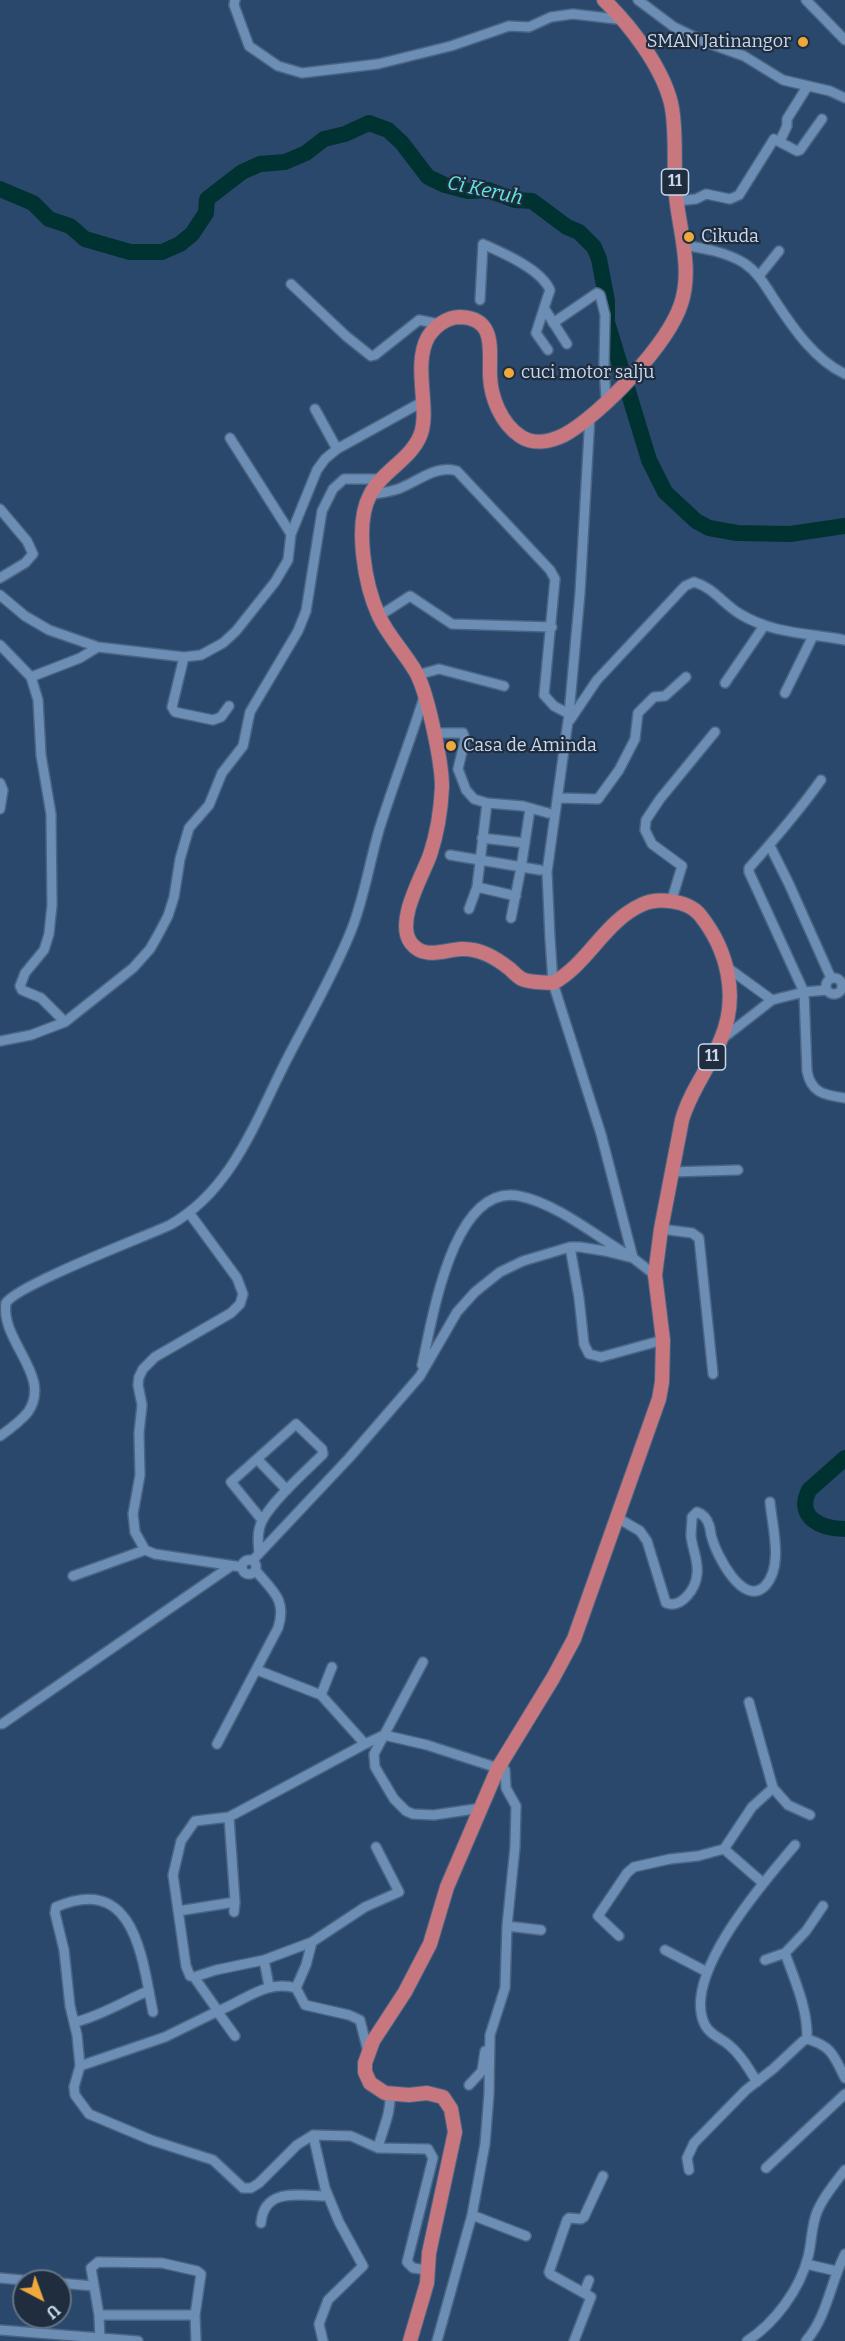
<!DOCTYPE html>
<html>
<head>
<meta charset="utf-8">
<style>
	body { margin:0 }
	#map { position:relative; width:845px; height:2341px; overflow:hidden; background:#2a486b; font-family:Bitter,serif }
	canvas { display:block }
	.north { position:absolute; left:12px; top:2269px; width:60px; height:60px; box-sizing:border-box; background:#202d3e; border:2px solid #637285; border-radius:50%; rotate:139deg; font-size:16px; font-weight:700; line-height:24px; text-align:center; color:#c8d9ef }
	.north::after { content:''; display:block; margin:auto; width:21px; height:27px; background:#eea83c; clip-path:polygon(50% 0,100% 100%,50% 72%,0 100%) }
</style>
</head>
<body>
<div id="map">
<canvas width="845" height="2341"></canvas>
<div class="north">U</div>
</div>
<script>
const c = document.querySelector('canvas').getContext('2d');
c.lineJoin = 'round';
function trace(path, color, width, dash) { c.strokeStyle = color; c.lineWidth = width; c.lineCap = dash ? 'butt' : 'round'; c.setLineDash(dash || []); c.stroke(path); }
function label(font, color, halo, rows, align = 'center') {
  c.font = font + ' Bitter,serif'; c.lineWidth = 4.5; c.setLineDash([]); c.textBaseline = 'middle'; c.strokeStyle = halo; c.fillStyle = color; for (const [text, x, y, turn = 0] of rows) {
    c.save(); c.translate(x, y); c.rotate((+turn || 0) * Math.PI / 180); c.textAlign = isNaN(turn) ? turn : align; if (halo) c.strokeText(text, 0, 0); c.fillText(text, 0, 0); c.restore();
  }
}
const river = new Path2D(`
	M0 189 33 203 49 219 70 226 85 239 130 252H162L180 244 192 234 206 213 207 199 242 172 260 164 285 162 306 153 324 139 345 134 369 123 388 130 402 143 428 177 445 185 468 191 488 190 515 200 532 201 567 227 579 232 594 247 599 259 607 301V322L649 460 665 492 696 521 709 528 737 533 790 534 845 526
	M845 1458 809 1490C795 1518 822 1529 845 1529`);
const minor = new Path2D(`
	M235 0 234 5 249 46 278 66 302 73 378 64 451 46 509 26 529 27 551 17 573 14 625 20
	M638 0 674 27 705 42 744 56 783 80 830 91 845 98
	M806 0 845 40
	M780 141 787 126V119L807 87
	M676 201 696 199 706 194 730 199 739 195 774 139 797 151 800 150 822 119
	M683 245C703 248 726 252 744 263 759 273 766 287 776 302 793 328 815 360 845 374
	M759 276 779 251
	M291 284 346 336 371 356 375 355 419 320 439 324
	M480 300 483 244C503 253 541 269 550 290L544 308 567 344
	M544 308 536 333 548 350
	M553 323 597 293 600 295 605 315 604 365 606 400
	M315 409 337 449
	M590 415 580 593 569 714 547 872 550 938 553 983 601 1134 633 1258
	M230 438 291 534
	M370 495C379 493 389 492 398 489 417 482 437 464 457 471L550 570 555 579 544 695 554 706 569 714
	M0 509 27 541 33 554 25 563 0 578
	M0 595 25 616 49 630 98 647 184 657 201 655 223 643 236 631 275 582 288 560 291 534 317 470 325 459 337 449 422 402
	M379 616 410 596 452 624 552 627
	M0 645 31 677 38 700 41 755 51 814 52 905 49 934 44 950 25 973 20 986 22 990 41 998 65 1022 133 968 150 949 158 935 168 916 174 897 180 859 189 828 209 805 222 773 243 746 250 712 298 631 306 611 322 511 333 489 344 479H382
	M184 657 172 707 175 712 213 720 221 717 229 706
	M417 675 439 669 504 686
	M31 677 80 658 98 647
	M725 683 764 626
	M785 693 813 636
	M570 720 597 680 685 586 694 582C714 588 723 604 740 614 773 634 808 633 845 640
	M434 733H463L465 739 458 769 466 790 474 799 487 803 523 806 548 813
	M821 780C799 811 774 840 749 868V872L804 992 807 1071C811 1093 824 1095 845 1098
	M0 783 3 790 0 809
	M559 798 598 799 619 770 635 739 638 713 654 697 665 696 686 677
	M482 838 525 843
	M770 846 789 884 831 978
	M450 855 540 870
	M477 887 516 896
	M671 902 682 866 652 844 645 830 646 820 660 799 715 732
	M469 909 477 887 487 803
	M511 918 521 868 530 809
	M728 968 772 1000 804 992 827 990
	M826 986a8 8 0 1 1 16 0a8 8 0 1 1-16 0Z
	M722 1039 772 1000
	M0 1041 31 1035 65 1022
	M671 1172 738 1170
	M190 1214 237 1278 243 1294 240 1304 231 1313 155 1357 143 1369 139 1377 138 1385 142 1405 139 1433 140 1475 133 1514 135 1532 145 1550 155 1554 242 1567
	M661 1229 692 1233 699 1238 713 1374
	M570 1247 579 1298 584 1344 589 1354 601 1357 663 1340
	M422 1365C432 1322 452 1183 519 1196 555 1203 592 1233 623 1252
	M0 1436C10 1429 20 1422 28 1412 53 1376 0 1341 6 1303 17 1285 144 1237 170 1225 232 1190 255 1122 286 1061 308 1018 333 976 351 931 364 899 369 864 379 830 393 785 410 742 424 697
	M257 1459 287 1490
	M616 1517 640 1531 647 1541 666 1603C682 1609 696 1588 697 1574 699 1562 692 1548 691 1536 691 1530 692 1523 692 1517L697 1512C703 1514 707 1519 709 1525 711 1529 710 1534 712 1538 716 1554 743 1608 765 1586 784 1566 772 1526 770 1502
	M259 1553C258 1542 257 1531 262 1521 272 1501 307 1470 323 1454L322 1449 296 1424 231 1482 262 1520
	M242 1567a7 7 0 1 1 14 0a7 7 0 1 1-14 0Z
	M253 1560 349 1458 420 1376 457 1312 475 1292 500 1272 523 1261 570 1247H580L605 1251 633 1258 655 1275
	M73 1576 145 1550
	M423 1662 374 1754 375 1767 394 1799 406 1811 413 1814 434 1815 481 1808
	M332 1667 321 1695 365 1744
	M257 1670 321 1695
	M2 1724 231 1566
	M217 1744 278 1628C287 1600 273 1591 256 1571
	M773 1788 788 1805 810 1815
	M724 1849 763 1883
	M235 1902 229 1817 365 1744 384 1735 427 1745 498 1768
	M178 1911 235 1902 234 1912
	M507 1926 541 1930
	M619 1936 598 1916 627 1873 634 1867 670 1859 698 1856 724 1849 752 1807 773 1788 749 1702
	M665 1950 707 1972
	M264 1960 312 1942 365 1907 399 1892 376 1847
	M765 1960 785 1953
	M194 1977 190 1976 186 1966 173 1875 181 1841 195 1821 229 1817
	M296 1988 305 2005 349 2015 360 2020 368 2052
	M296 1988 306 1965 312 1942
	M217 2011 235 2036
	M218 2011C244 2001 267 1979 296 1988
	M153 2012C142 1958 135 1873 56 1907L55 1913 64 1950 70 2006 77 2035 80 2066 165 2037 218 2011 194 1977 216 1970 264 1960 269 1986
	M75 2022C101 2016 124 2001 148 1991
	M807 2039C808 2009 795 1981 785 1953L806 1931 823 1906
	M80 2066 74 2087 75 2095 89 2114 151 2140 213 2160 243 2188H251L259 2183 297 2145 313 2135 351 2136 378 2148 428 2149 433 2158 407 2262 413 2268 428 2270
	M757 2082C749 2069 741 2055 729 2045 721 2038 710 2035 705 2025 680 1976 765 1881 795 1845
	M469 2085 482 2071 485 2051
	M313 2135 325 2188 339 2222 363 2266 328 2300 319 2324 323 2341
	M378 2148C383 2127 391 2115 390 2093
	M766 2168 845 2094
	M689 2170 687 2158 694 2143 746 2090 773 2069 803 2041 807 2039C832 2046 834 2056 845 2078
	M472 2215 526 2236
	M261 2223C264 2186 302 2196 328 2196
	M806 2264 836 2271
	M0 2278 34 2281
	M60 2283 93 2286
	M584 2293 589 2280
	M99 2315H195L201 2274 197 2271 162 2263 98 2262 91 2268 99 2315 100 2341
	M195 2315 196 2341
	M0 2330 138 2341
	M437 2341 472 2215 485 2144 489 2094 490 2035 505 1988 507 1926 515 1847 516 1806 506 1788 505 1770 500 1764
	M574 2341 591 2297 550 2274 549 2272 567 2220 569 2218 581 2219 584 2217 603 2176
	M747 2341C775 2323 800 2289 808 2257 812 2242 811 2227 817 2212 823 2197 835 2183 845 2170
	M806 2341C828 2315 830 2283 845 2254`);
const highway = new Path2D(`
	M410 2341 427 2283 429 2253 455 2132 451 2109 443 2097 427 2093 409 2095 385 2093 370 2083 365 2072V2063L373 2041 405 1992 430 1944 447 1887 498 1768 553 1678 574 1639 659 1399 662 1382 663 1340 655 1275 661 1229 682 1120C690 1091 710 1067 721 1039 739 997 728 950 700 915 688 900 657 897 641 905 604 922 588 964 553 983 544 982 530 983 522 979 518 977 514 973 510 969 496 958 480 948 461 949 444 950 424 960 411 943 395 922 422 877 430 855 437 834 441 809 442 787 442 762 428 696 417 674 406 654 388 636 379 616 365 586 354 525 370 495 381 472 410 460 420 436 431 411 412 366 428 337 435 326 447 317 460 317 497 318 489 351 490 376 491 398 501 423 520 436 533 445 550 442 564 435 601 415 668 344 681 304 692 272 681 235 677 204 672 171 678 134 671 103 662 67 631 26 604 0`);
const markers = [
	[803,42,6,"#eea83c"],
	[689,237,6,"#eea83c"],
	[509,373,6,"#eea83c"],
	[451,746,6,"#eea83c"]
];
const shields = [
	[675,182,27],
	[712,1057,27]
];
const shieldNames = [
	["11",675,182],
	["11",712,1057]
];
const poiNames = [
	["SMAN Jatinangor",791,42,"right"],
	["Cikuda",701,237],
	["cuci motor salju",521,373],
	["Casa de Aminda",463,746]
];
const waterNames = [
	["Ci Keruh",485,191,12]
];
trace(river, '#003232', 16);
trace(minor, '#4b6482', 12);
trace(highway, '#4b6482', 16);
trace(minor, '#6c8db4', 9);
trace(highway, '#c8777f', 14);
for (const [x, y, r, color] of markers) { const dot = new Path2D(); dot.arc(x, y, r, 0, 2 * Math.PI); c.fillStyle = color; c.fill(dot); trace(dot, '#202d3e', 2); }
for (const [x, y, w] of shields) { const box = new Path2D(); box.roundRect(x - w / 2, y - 13, w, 26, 4.5); c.fillStyle = '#202d3e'; c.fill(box); trace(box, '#c8d9ef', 1.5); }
label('bold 16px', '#c8d9ef', null, shieldNames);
label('18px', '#c8d9ef', '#202d3e', poiNames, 'left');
label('italic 20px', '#63e5e3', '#202d3e', waterNames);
</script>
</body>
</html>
